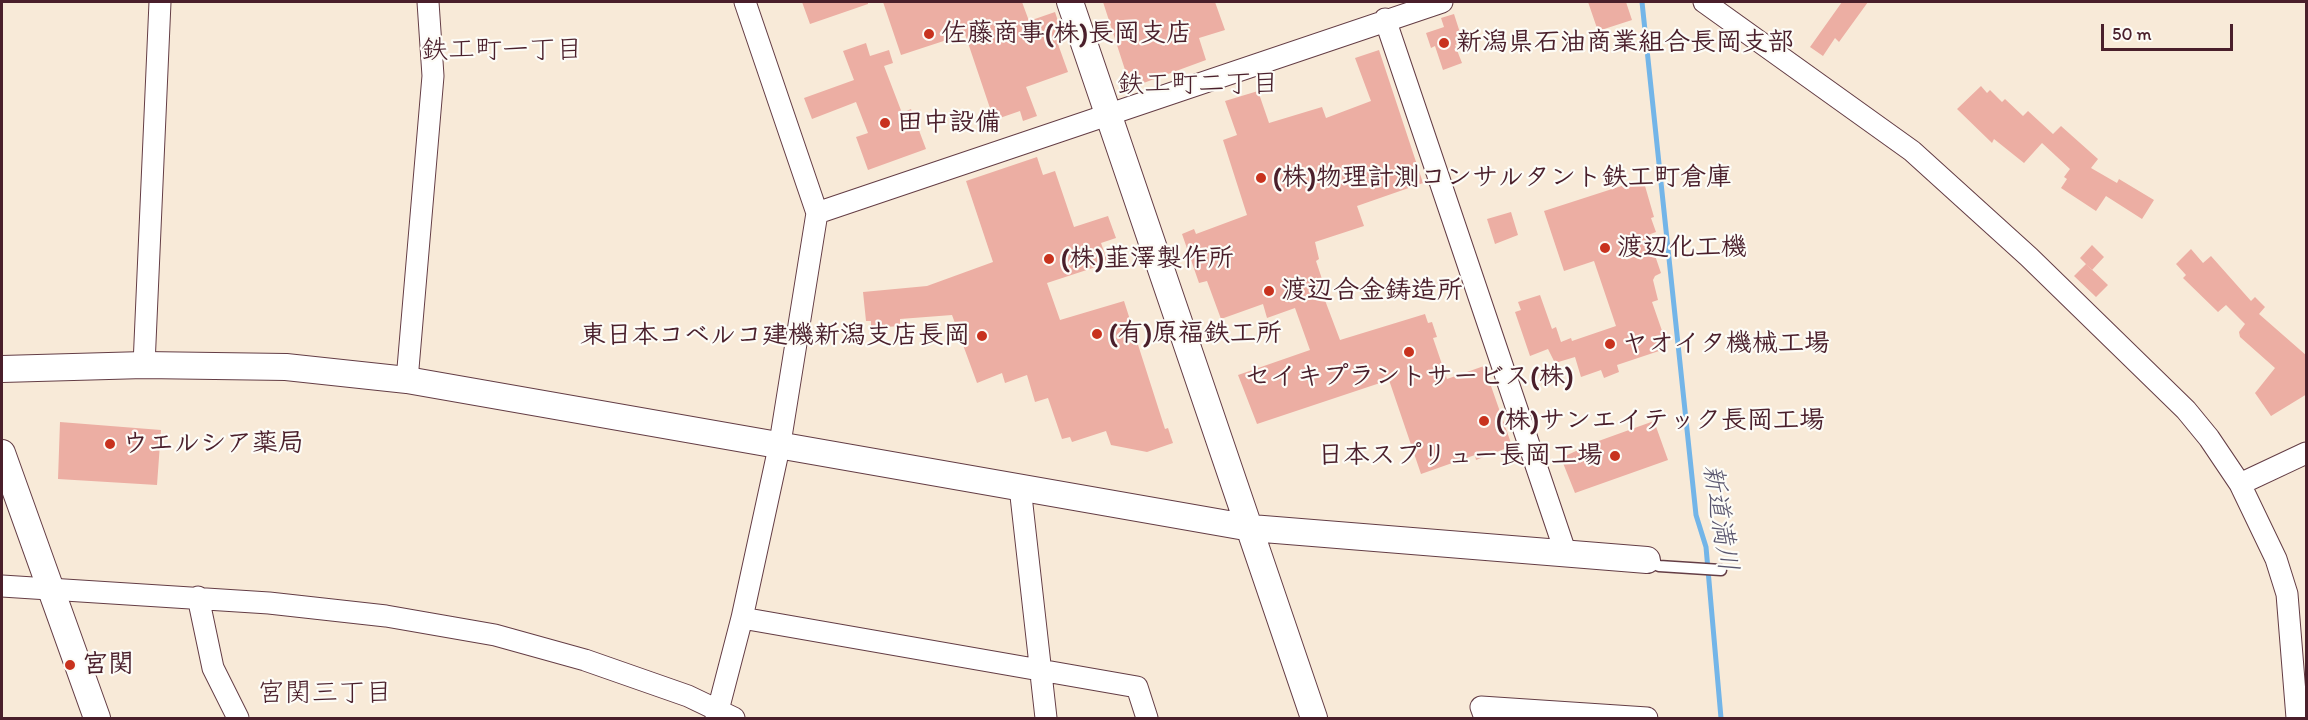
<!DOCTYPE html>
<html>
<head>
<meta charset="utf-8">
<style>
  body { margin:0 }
  #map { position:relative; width:2308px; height:720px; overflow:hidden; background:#f8ead8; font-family:Itim,sans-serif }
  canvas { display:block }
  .frame { position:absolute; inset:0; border:3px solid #4a1f2b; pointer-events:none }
  .scale { position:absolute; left:2101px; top:24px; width:132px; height:27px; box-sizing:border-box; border:3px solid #4a1f2b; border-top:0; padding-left:8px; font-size:18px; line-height:21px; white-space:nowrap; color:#4a1f2b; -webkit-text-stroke:4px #fdfcf7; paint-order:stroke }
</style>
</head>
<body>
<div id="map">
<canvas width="2308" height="720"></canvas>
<div class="frame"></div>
<div class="scale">50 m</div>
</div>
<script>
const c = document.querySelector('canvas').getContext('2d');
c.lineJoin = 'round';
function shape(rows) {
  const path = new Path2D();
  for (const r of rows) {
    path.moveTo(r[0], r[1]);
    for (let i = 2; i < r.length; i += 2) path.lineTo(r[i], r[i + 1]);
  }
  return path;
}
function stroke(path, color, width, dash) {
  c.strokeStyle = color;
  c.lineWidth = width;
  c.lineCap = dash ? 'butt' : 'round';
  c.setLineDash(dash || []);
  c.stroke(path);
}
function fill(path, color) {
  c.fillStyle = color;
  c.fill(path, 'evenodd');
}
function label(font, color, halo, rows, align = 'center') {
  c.font = font + ' Itim,"Klee One",sans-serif';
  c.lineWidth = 4.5;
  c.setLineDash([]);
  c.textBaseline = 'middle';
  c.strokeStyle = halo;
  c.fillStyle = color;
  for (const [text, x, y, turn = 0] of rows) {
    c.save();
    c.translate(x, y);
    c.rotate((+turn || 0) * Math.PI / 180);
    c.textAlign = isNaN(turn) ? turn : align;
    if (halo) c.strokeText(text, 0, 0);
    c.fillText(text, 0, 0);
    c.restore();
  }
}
const stream = shape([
  [1642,2,1696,515,1706,547,1721,718]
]);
const building = shape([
  [802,2,868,2,868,4,810,24],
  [883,2,1022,2,1029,21,1055,12,1061,30,1054,33,1068,72,1026,87,1037,116,1023,121,1020,111,994,120,965,34,901,55],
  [1103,2,1215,2,1225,30,1199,38,1206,60,1138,85,1128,79],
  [1588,2,1626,2,1632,20,1598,31],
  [1842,2,1868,2,1839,42,1835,38,1823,56,1810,47],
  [1454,14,1463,42,1455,45,1462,63,1443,70,1435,46,1431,48,1426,33,1444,27,1441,18],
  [866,43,870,56,889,50,893,63,884,66,902,113,911,109,926,149,868,170,856,137,868,133,856,102,812,119,804,98,854,80,843,51],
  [1379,50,1423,183,1357,206,1364,226,1315,242,1319,259,1316,261,1327,294,1323,295,1340,340,1425,314,1428,323,1432,322,1437,337,1433,338,1447,379,1484,366,1512,446,1476,460,1475,455,1421,474,1389,380,1257,424,1238,375,1310,350,1295,308,1267,318,1263,304,1221,319,1207,281,1199,283,1182,234,1194,229,1196,234,1247,215,1223,140,1237,135,1225,101,1258,91,1269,123,1322,107,1326,118,1371,101,1355,58],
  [1981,86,1987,93,1990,90,2002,102,2005,99,2023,116,2028,111,2053,134,2061,126,2098,159,2091,168,2117,183,2119,179,2154,200,2142,219,2106,196,2096,211,2061,188,2067,179,2064,177,2070,169,2042,143,2024,163,1994,139,1992,143,1957,109],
  [1037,157,1043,175,1055,171,1074,227,1108,216,1116,238,1101,243,1108,263,1047,283,1060,320,1124,301,1165,429,1168,428,1173,443,1147,452,1111,445,1106,431,1072,442,1070,437,1062,439,1048,398,1035,402,1027,375,1005,383,1002,373,977,383,952,315,900,319,900,326,871,328,871,321,866,321,863,292,927,286,993,262,966,181],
  [1643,179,1654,217,1651,218,1656,232,1648,235,1661,273,1655,276,1653,280,1658,300,1652,302,1668,348,1617,365,1619,372,1604,378,1601,370,1581,377,1575,357,1555,363,1548,349,1530,356,1515,312,1521,310,1518,302,1540,295,1552,329,1556,327,1561,342,1571,338,1572,341,1616,326,1594,261,1564,271,1544,211],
  [1511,212,1518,235,1495,244,1487,219],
  [2092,245,2104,257,2092,270,2080,258],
  [2191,249,2203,263,2211,256,2251,301,2255,297,2265,307,2259,314,2307,356,2307,394,2271,416,2255,393,2275,368,2240,337,2239,332,2245,324,2226,305,2218,312,2183,278,2186,275,2176,264],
  [2086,264,2108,285,2096,297,2074,276],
  [1654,421,1668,460,1575,493,1561,458,1593,443],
  [60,422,161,430,157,485,58,479]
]);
const service = shape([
  [1647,560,1659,566,1721,570]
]);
const minor = shape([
  [1704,2,1912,151,2029,257,2186,410,2209,438,2240,484,2276,559,2287,594,2297,718],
  [1385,19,1566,554],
  [817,213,1442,2],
  [144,365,160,2],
  [407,380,433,76,428,2],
  [2240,484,2306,453],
  [1020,487,1046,718],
  [2,586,269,603,386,616,495,635,585,660,688,696,734,718],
  [198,597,213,668,238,718],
  [742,618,1137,687,1147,718],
  [716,718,742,618,780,443,817,213,745,2],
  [1485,718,1481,707,1647,718]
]);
const tertiary = shape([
  [1070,2,1314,718],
  [2,369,144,365,286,367,407,380,1251,528,1647,560],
  [2,453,97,718]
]);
const markers = [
  [929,34,6,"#c8321e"],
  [1444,43,6,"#c8321e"],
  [885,123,6,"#c8321e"],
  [1261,178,6,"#c8321e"],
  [1605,248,6,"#c8321e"],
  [1049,259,6,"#c8321e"],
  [1269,291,6,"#c8321e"],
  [1097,334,6,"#c8321e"],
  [982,336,6,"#c8321e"],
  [1610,344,6,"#c8321e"],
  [1409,352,6,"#c8321e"],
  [1484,421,6,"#c8321e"],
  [110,444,6,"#c8321e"],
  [1615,456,6,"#c8321e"],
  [70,665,6,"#c8321e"]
];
const poiNames = [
  ["佐藤商事(株)長岡支店",941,34],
  ["新潟県石油商業組合長岡支部",1456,43],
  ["田中設備",897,123],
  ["(株)物理計測コンサルタント鉄工町倉庫",1273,178],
  ["渡辺化工機",1617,248],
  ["(株)韮澤製作所",1061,259],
  ["渡辺合金鋳造所",1281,291],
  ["(有)原福鉄工所",1109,334],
  ["東日本コベルコ建機新潟支店長岡",970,336,"right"],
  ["ヤオイタ機械工場",1622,344],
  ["セイキプラントサービス(株)",1409,377,"center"],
  ["(株)サンエイテック長岡工場",1496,421],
  ["ウエルシア薬局",122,444],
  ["日本スプリュー長岡工場",1603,456,"right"],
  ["宮関",82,665]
];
const neighbourhoodNames = [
  ["鉄工町一丁目",502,51],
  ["鉄工町二丁目",1198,85],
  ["宮関三丁目",325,694]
];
const waterNames = [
  ["新道満川",1719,518,81]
];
stroke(stream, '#73b5e8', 5);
fill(building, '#ecaea3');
stroke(service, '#643d45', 13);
stroke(minor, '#643d45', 23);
stroke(tertiary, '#643d45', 28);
stroke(service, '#fff', 10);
stroke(minor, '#fff', 21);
stroke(tertiary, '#fff', 26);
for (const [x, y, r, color] of markers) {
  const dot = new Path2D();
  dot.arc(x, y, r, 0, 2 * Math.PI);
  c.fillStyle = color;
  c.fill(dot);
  stroke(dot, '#fdfcf7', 2);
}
label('bold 26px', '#4a1f2b', '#fdfcf7', poiNames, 'left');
label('27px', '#4a1f2b', '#fdfcf7', neighbourhoodNames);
label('italic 27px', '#58546d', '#fdfcf7', waterNames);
</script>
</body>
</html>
